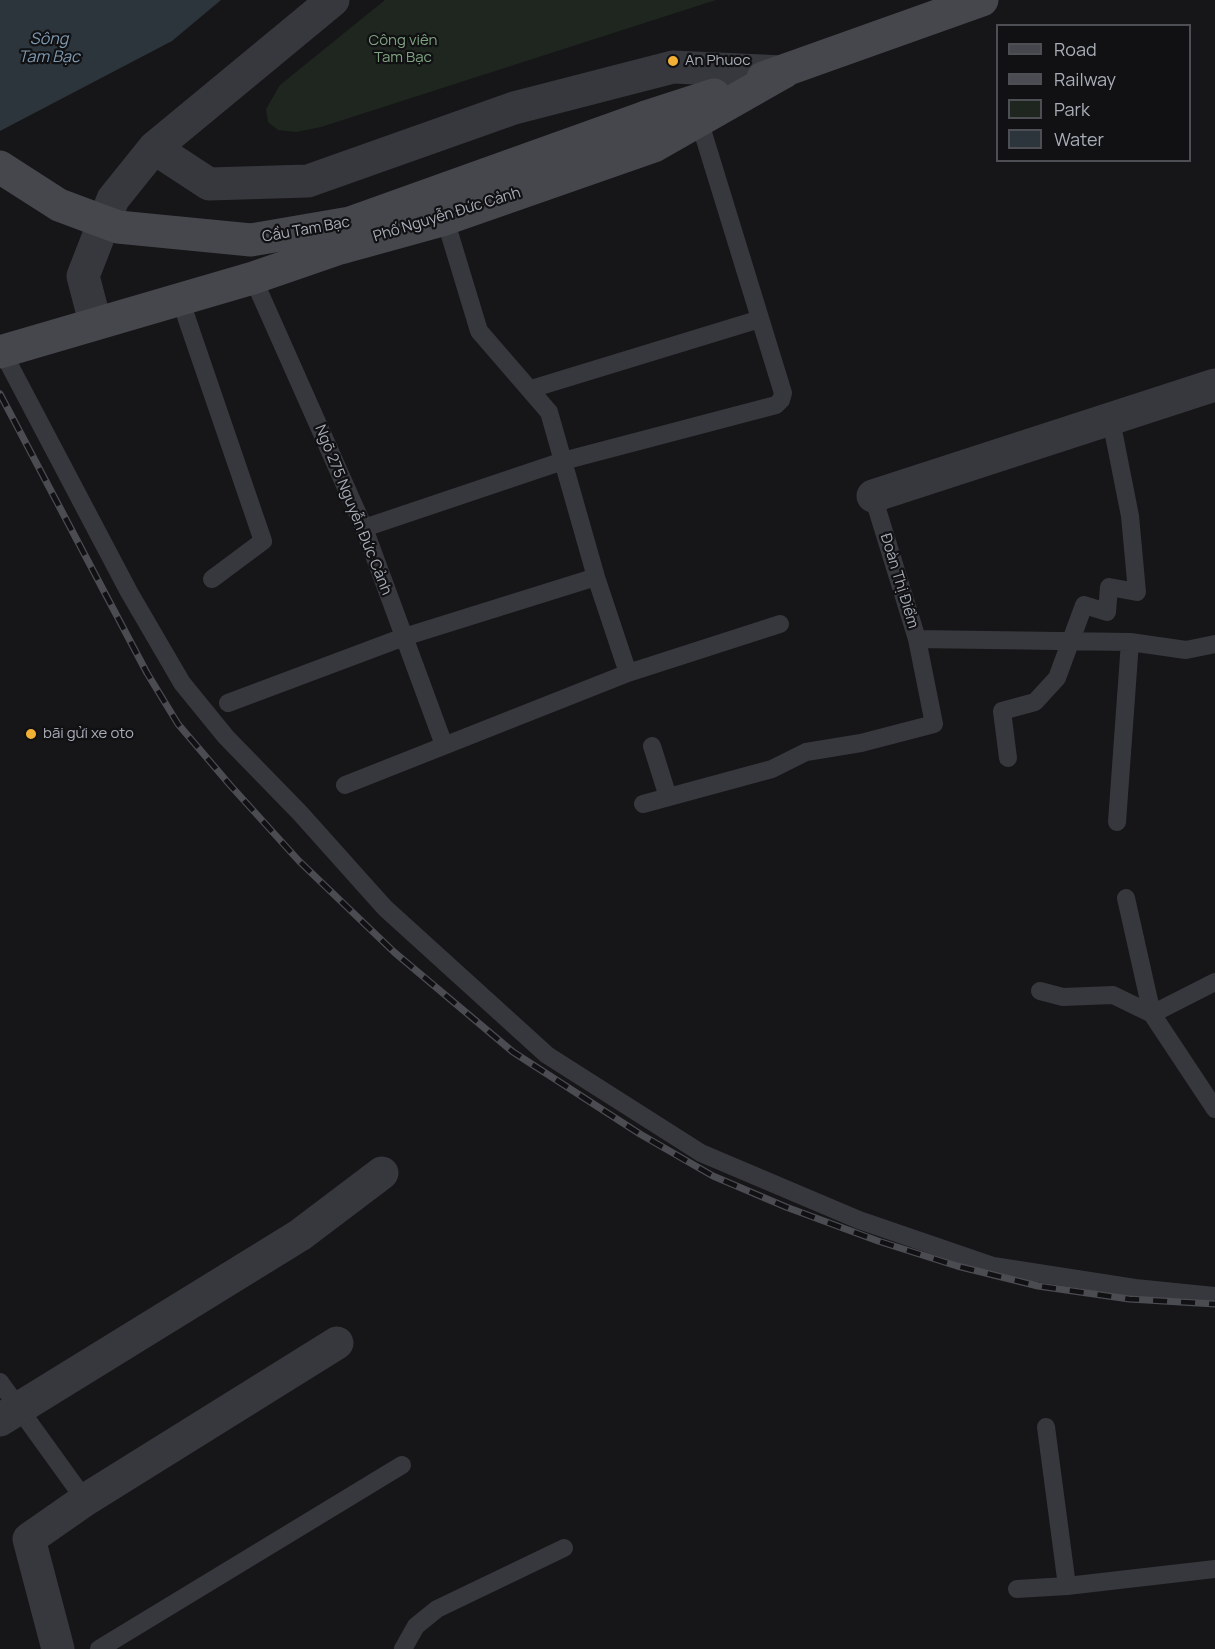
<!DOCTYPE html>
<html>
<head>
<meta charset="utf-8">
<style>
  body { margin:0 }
  #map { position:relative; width:1215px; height:1649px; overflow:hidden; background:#161618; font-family:Manrope,sans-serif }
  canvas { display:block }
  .legend { position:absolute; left:996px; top:24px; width:195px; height:138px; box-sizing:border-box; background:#111113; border:2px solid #4d4f55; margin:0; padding:8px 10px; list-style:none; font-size:18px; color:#a8adb8 }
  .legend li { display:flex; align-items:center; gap:12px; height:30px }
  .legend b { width:30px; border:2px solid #4d4f55 }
</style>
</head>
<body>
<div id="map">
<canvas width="1215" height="1649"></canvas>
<ul class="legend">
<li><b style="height:8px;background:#45474d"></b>Road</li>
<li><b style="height:8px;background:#4a4c52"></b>Railway</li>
<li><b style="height:16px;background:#1e261f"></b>Park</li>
<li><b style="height:16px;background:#2c353c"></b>Water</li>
</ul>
</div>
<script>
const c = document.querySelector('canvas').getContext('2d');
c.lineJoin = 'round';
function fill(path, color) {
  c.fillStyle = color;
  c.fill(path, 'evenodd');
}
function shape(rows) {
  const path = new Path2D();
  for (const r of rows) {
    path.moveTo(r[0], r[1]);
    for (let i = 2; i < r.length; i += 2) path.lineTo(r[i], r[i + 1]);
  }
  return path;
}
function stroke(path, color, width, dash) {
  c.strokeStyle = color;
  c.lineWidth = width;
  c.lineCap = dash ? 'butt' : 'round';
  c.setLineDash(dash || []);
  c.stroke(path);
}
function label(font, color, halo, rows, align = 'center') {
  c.font = font + ' Manrope,sans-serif';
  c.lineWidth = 4.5;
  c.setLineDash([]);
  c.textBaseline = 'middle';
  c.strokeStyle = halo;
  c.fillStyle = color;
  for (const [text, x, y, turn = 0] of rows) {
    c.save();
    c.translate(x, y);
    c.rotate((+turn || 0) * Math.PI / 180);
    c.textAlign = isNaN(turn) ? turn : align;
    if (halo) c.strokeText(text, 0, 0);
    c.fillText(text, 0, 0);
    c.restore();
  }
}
const green = shape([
  [385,0,716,0,321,127,296,132,278,130,268,122,266,109,280,85]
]);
const water = shape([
  [0,0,221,0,172,41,0,131]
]);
const lane = shape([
  [253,278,364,528,444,745],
  [180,299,263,541,212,579],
  [2,351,129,592,182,683,226,737,300,813,385,908,547,1055,701,1153,859,1220,993,1266,1135,1288,1215,1296],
  [531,389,760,319],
  [364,528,563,461,776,405,781,400,783,393,699,120],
  [917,639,1130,642,1186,650,1215,644],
  [628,673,780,624],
  [228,703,404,637,596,577],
  [652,746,668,797],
  [1008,758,1002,711,1035,702,1057,678,1084,605,1107,612,1109,587,1137,592,1130,516,1111,420],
  [345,785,628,673,596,577,549,412,479,331,445,219],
  [643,804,772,769,806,752,861,743,934,724,917,639,873,496],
  [1117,822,1130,642],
  [1126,898,1152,1014,1215,1109],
  [1040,991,1063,997,1113,995,1152,1014,1215,982],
  [0,1382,85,1500],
  [1046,1427,1067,1586],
  [1017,1589,1067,1586,1215,1569],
  [99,1649,402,1465],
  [403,1649,416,1626,437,1609,564,1548]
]);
const street = shape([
  [154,148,209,184,308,181,514,108,673,67,784,72],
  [95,322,83,276,113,199,154,148,333,0],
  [873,496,1215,385],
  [0,1420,300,1235,382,1173],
  [58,1649,29,1539,85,1500,337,1343]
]);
const secondary = shape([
  [763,78,982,0],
  [646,117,714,95],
  [0,352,253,278,340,248,445,219,654,146,784,72]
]);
const rail = shape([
  [0,394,147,673,178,724,230,785,299,861,394,952,513,1052,640,1134,713,1176,786,1207,878,1241,957,1266,1038,1286,1129,1299,1215,1304]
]);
const secondaryBridge = shape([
  [0,167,59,205,118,227,251,240,350,223,646,117]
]);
const markers = [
  [673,61,6,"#f2b134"],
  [31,734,6,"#f2b134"]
];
const parkNames = [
  ["Công viên",403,41],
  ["Tam Bạc",403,58]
];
const poiNames = [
  ["An Phuoc",685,61],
  ["bãi gửi xe oto",43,734]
];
const streetNames = [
  ["Phố Nguyễn Đức Cảnh",447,215,-17],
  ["Cầu Tam Bạc",306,230,-10],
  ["Ngõ 275 Nguyễn Đức Cảnh",353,510,68],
  ["Đoàn Thị Điểm",899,581,73]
];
const waterNames = [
  ["Sông",49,40],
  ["Tam Bạc",49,58]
];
fill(green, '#1e261f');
fill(water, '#2c353c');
stroke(lane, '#37383d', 18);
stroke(street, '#37383d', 33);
stroke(secondary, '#45474d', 33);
stroke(rail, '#4a4c52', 7);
stroke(rail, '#111113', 4.5, [14]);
stroke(secondaryBridge, '#45474d', 33);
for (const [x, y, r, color] of markers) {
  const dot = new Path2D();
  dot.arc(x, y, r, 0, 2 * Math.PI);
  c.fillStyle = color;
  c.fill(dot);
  stroke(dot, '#111113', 2);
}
label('15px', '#7fa381', '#111113', parkNames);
label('15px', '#a8adb8', '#111113', poiNames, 'left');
label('15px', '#a8adb8', '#111113', streetNames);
label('italic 16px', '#7f9bb3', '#111113', waterNames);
</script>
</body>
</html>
